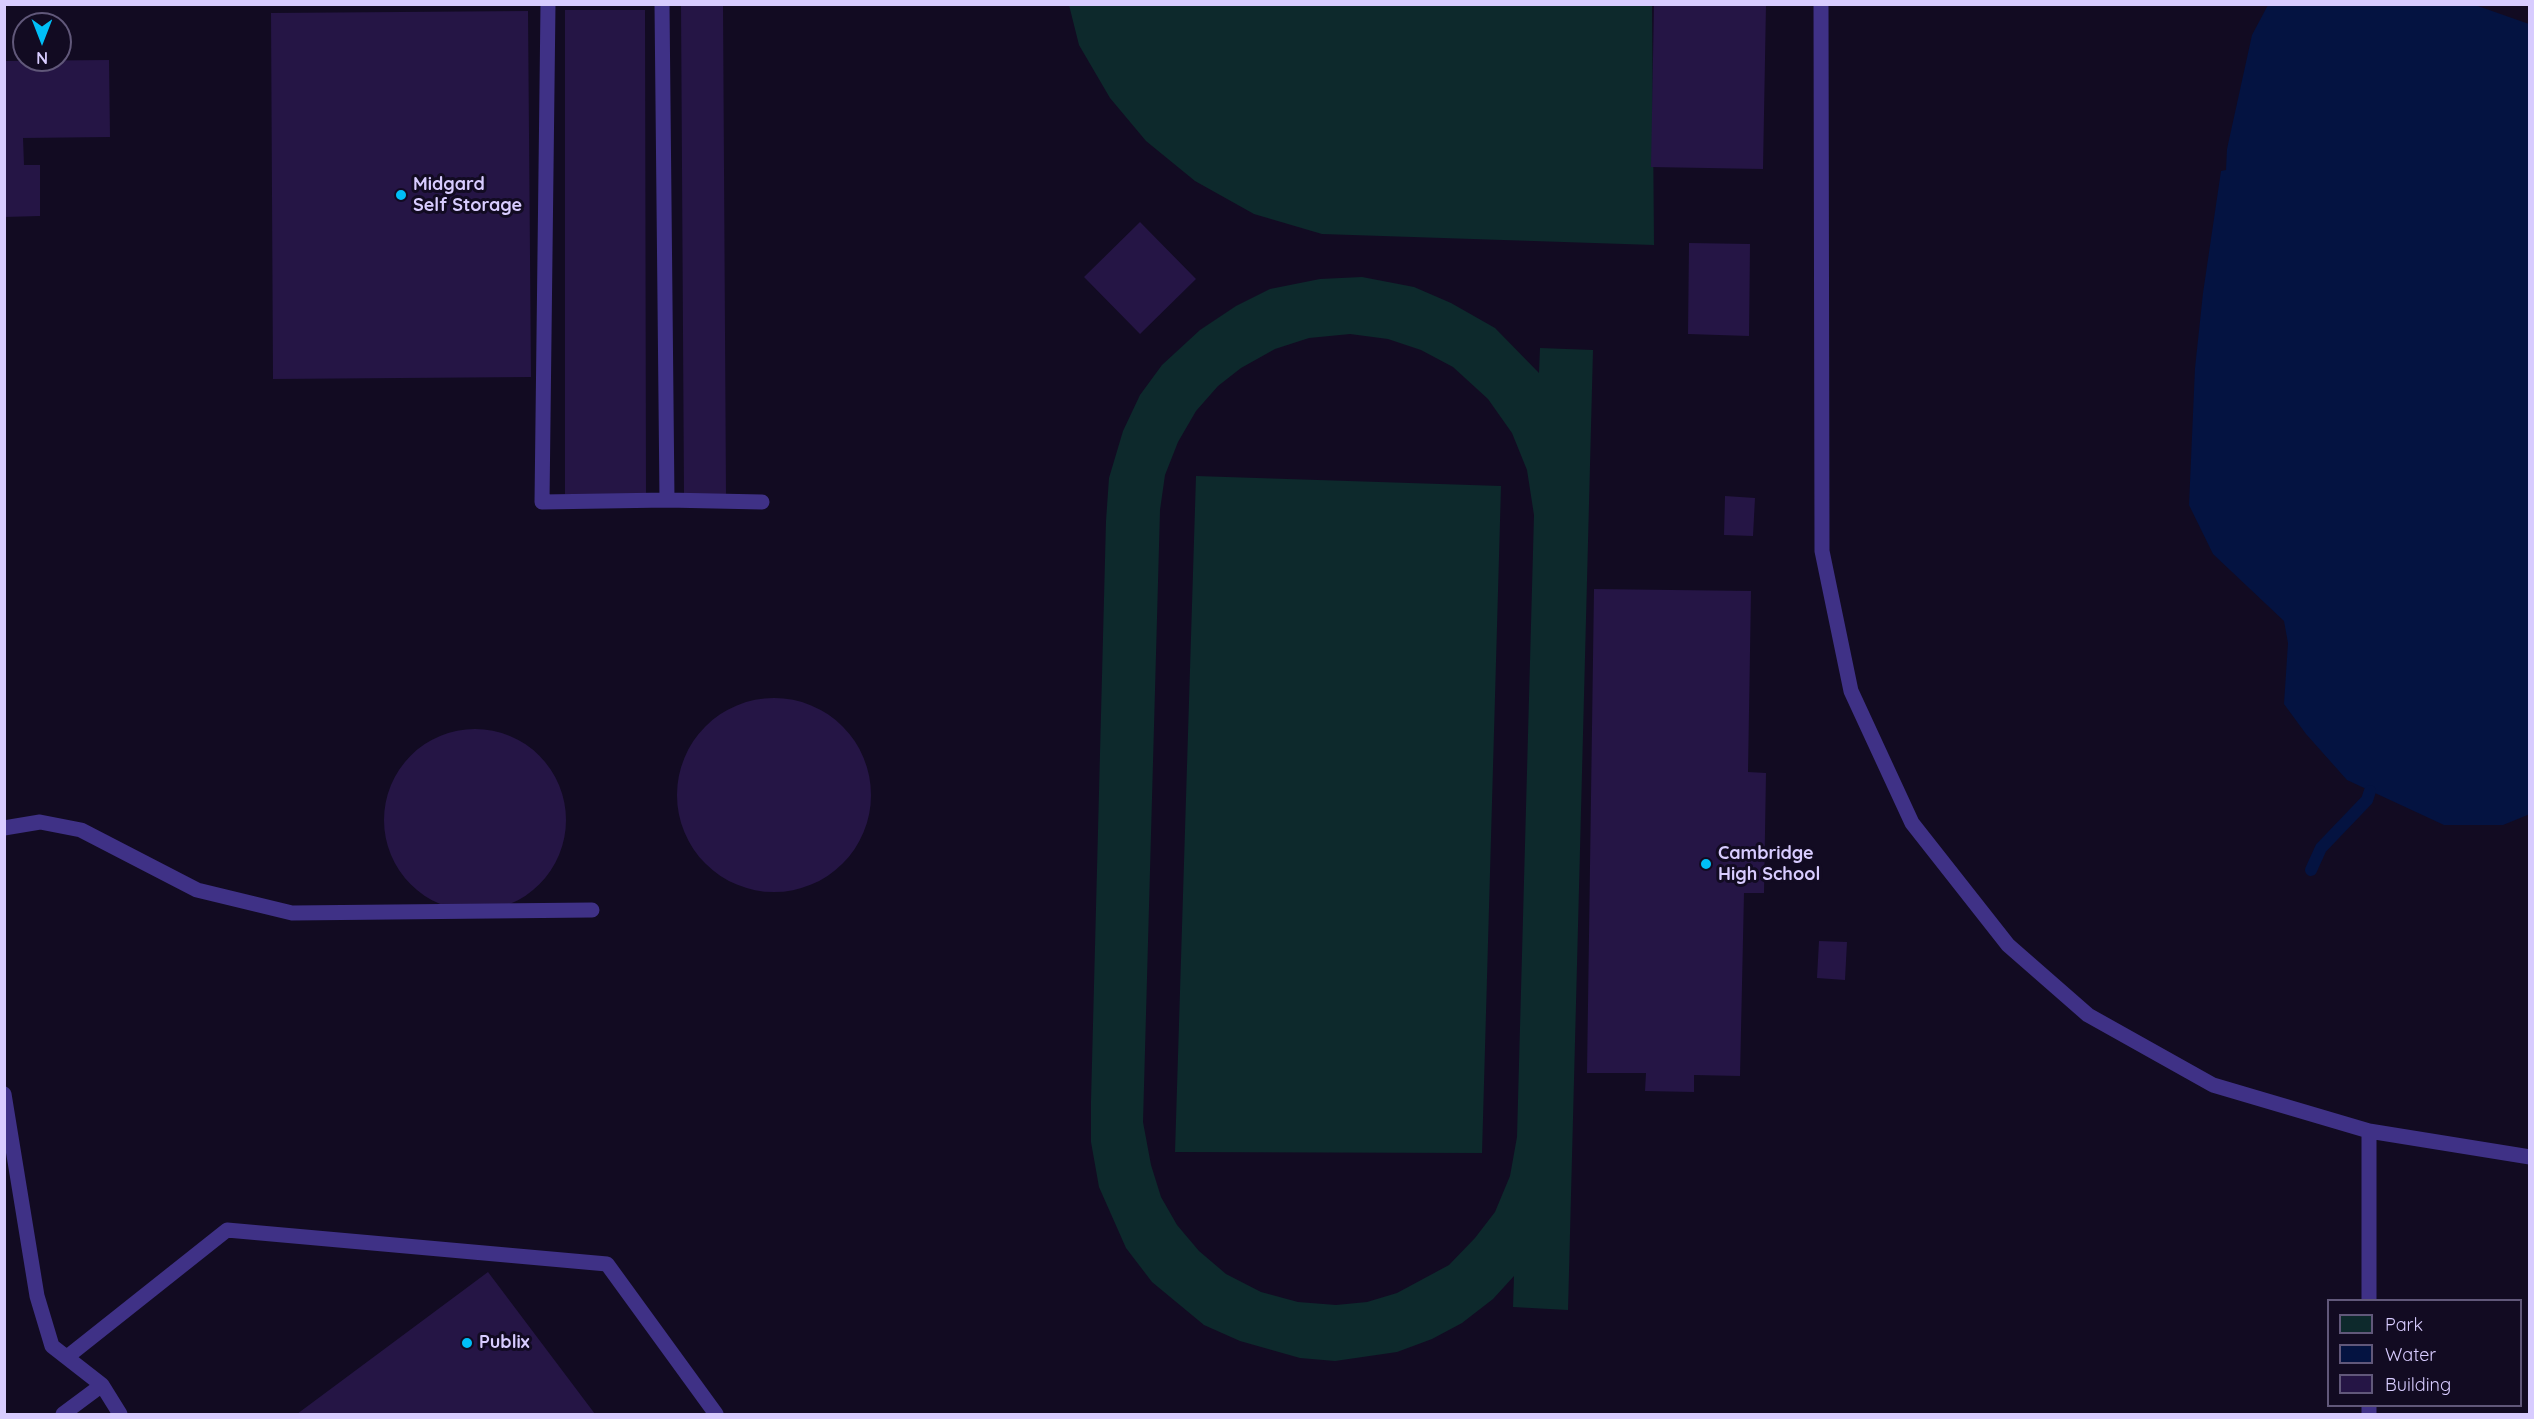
<!DOCTYPE html>
<html>
<head>
<meta charset="utf-8">
<style>
  body { margin:0 }
  #map { position:relative; width:2534px; height:1419px; overflow:hidden; background:#120b22; font-family:Quicksand,sans-serif }
  canvas { display:block }
  .frame { position:absolute; inset:0; border:6px solid #d8ccff; pointer-events:none }
  .legend { position:absolute; left:2327px; top:1299px; width:195px; height:108px; box-sizing:border-box; background:#120b22; border:2px solid #61587a; margin:0; padding:8px 10px; list-style:none; font-size:18px; color:#d8ccff }
  .legend li { display:flex; align-items:center; gap:12px; height:30px }
  .legend b { width:30px; border:2px solid #61587a }
  .north { position:absolute; left:12px; top:12px; width:60px; height:60px; box-sizing:border-box; background:#120b22; border:2px solid #61587a; border-radius:50%; rotate:180deg; font-size:16px; font-weight:700; line-height:24px; text-align:center; color:#d8ccff }
  .north::after { content:''; display:block; margin:auto; width:21px; height:27px; background:#00bff7; clip-path:polygon(50% 0,100% 100%,50% 72%,0 100%) }
</style>
</head>
<body>
<div id="map">
<canvas width="2534" height="1419"></canvas>
<div class="frame"></div>
<ul class="legend">
<li><b style="height:16px;background:#0d292c"></b>Park</li>
<li><b style="height:16px;background:#041341"></b>Water</li>
<li><b style="height:16px;background:#251545"></b>Building</li>
</ul>
<div class="north">N</div>
</div>
<script>
const c = document.querySelector('canvas').getContext('2d');
c.lineJoin = 'round';
function fill(path, color) {
  c.fillStyle = color;
  c.fill(path, 'evenodd');
}
function shape(rows) {
  const path = new Path2D();
  for (const r of rows) {
    if (r.length === 3) {
      path.moveTo(r[0] + r[2], r[1]);
      path.arc(r[0], r[1], r[2], 0, 2 * Math.PI);
      continue;
    }
    path.moveTo(r[0], r[1]);
    for (let i = 2; i < r.length; i += 2) path.lineTo(r[i], r[i + 1]);
  }
  return path;
}
function stroke(path, color, width, dash) {
  c.strokeStyle = color;
  c.lineWidth = width;
  c.lineCap = dash ? 'butt' : 'round';
  c.setLineDash(dash || []);
  c.stroke(path);
}
function label(font, color, halo, rows, align = 'center') {
  c.font = font + ' Quicksand,sans-serif';
  c.lineWidth = 6;
  c.setLineDash([]);
  c.textBaseline = 'middle';
  c.strokeStyle = halo;
  c.fillStyle = color;
  for (const [text, x, y, turn = 0] of rows) {
    c.save();
    c.translate(x, y);
    c.rotate((+turn || 0) * Math.PI / 180);
    c.textAlign = isNaN(turn) ? turn : align;
    if (halo) c.strokeText(text, 0, 0);
    c.fillText(text, 0, 0);
    c.restore();
  }
}
const green = shape([
  [1069,5,1652,5,1654,245,1322,234,1254,214,1195,181,1146,141,1110,98,1079,45],
  [1362,277,1414,287,1451,303,1495,328,1539,373,1540,348,1593,350,1568,1310,1513,1307,1514,1276,1493,1299,1462,1323,1432,1339,1397,1352,1335,1361,1300,1358,1240,1341,1204,1325,1152,1282,1126,1248,1099,1187,1091,1142,1091,1101,1106,521,1109,478,1123,431,1140,395,1162,365,1200,330,1236,306,1270,289,1320,279],
  [1350,334,1388,339,1421,350,1453,367,1488,399,1512,433,1527,470,1534,515,1517,1137,1510,1176,1495,1212,1475,1238,1449,1265,1397,1293,1367,1302,1336,1305,1298,1302,1261,1292,1226,1274,1199,1251,1177,1225,1161,1197,1151,1165,1143,1122,1160,510,1165,475,1178,442,1196,411,1218,386,1241,368,1275,349,1309,338],
  [1196,476,1501,486,1482,1153,1175,1152]
]);
const water = shape([
  [2268,5,2475,5,2529,24,2530,814,2503,825,2444,825,2347,780,2306,734,2284,704,2288,643,2284,621,2213,554,2189,505,2195,368,2203,293,2221,171,2226,170,2227,149,2252,35]
]);
const stream = shape([
  [2311,870,2321,848,2367,800,2370,791]
]);
const building = shape([
  [681,4,723,4,726,496,684,497],
  [1654,4,1766,4,1763,169,1651,167],
  [565,10,645,10,646,494,565,494],
  [528,11,531,377,273,379,271,13],
  [109,60,110,137,23,138,24,165,40,165,40,216,4,217,4,61],
  [1140,222,1196,279,1140,334,1084,277],
  [1689,243,1750,244,1749,336,1688,334],
  [1725,496,1755,498,1753,536,1724,535],
  [1594,589,1751,591,1748,772,1766,773,1764,893,1744,893,1740,1076,1694,1075,1694,1092,1645,1091,1646,1073,1587,1073],
  [774,795,97],
  [475,820,91],
  [1819,941,1847,942,1845,980,1817,978],
  [488,1272,595,1414,297,1414]
]);
const lane = shape([
  [548,4,542,502,667,500],
  [662,4,667,500,762,502],
  [1821,4,1822,551,1851,691,1912,823,2008,945,2088,1015,2213,1085,2369,1131],
  [4,828,40,822,81,830,197,890,292,913,592,910],
  [4,1094,37,1296,52,1346,102,1385],
  [2369,1300,2369,1131,2530,1157],
  [67,1357,227,1230,607,1264,716,1414],
  [2369,1406,2369,1414],
  [63,1414,102,1385,120,1414]
]);
const markers = [
  [401,195,6,"#00bff7"],
  [1706,864,6,"#00bff7"],
  [467,1343,6,"#00bff7"]
];
const poiNames = [
  ["Midgard",413,185],
  ["Self Storage",413,206],
  ["Cambridge",1718,854],
  ["High School",1718,875],
  ["Publix",479,1343]
];
fill(green, '#0d292c');
fill(water, '#041341');
stroke(stream, '#041341', 12);
fill(building, '#251545');
stroke(lane, '#3f3186', 15);
for (const [x, y, r, color] of markers) {
  const dot = new Path2D();
  dot.arc(x, y, r, 0, 2 * Math.PI);
  c.fillStyle = color;
  c.fill(dot);
  stroke(dot, '#120b22', 2);
}
label('bold 18px', '#d8ccff', '#120b22', poiNames, 'left');
</script>
</body>
</html>
